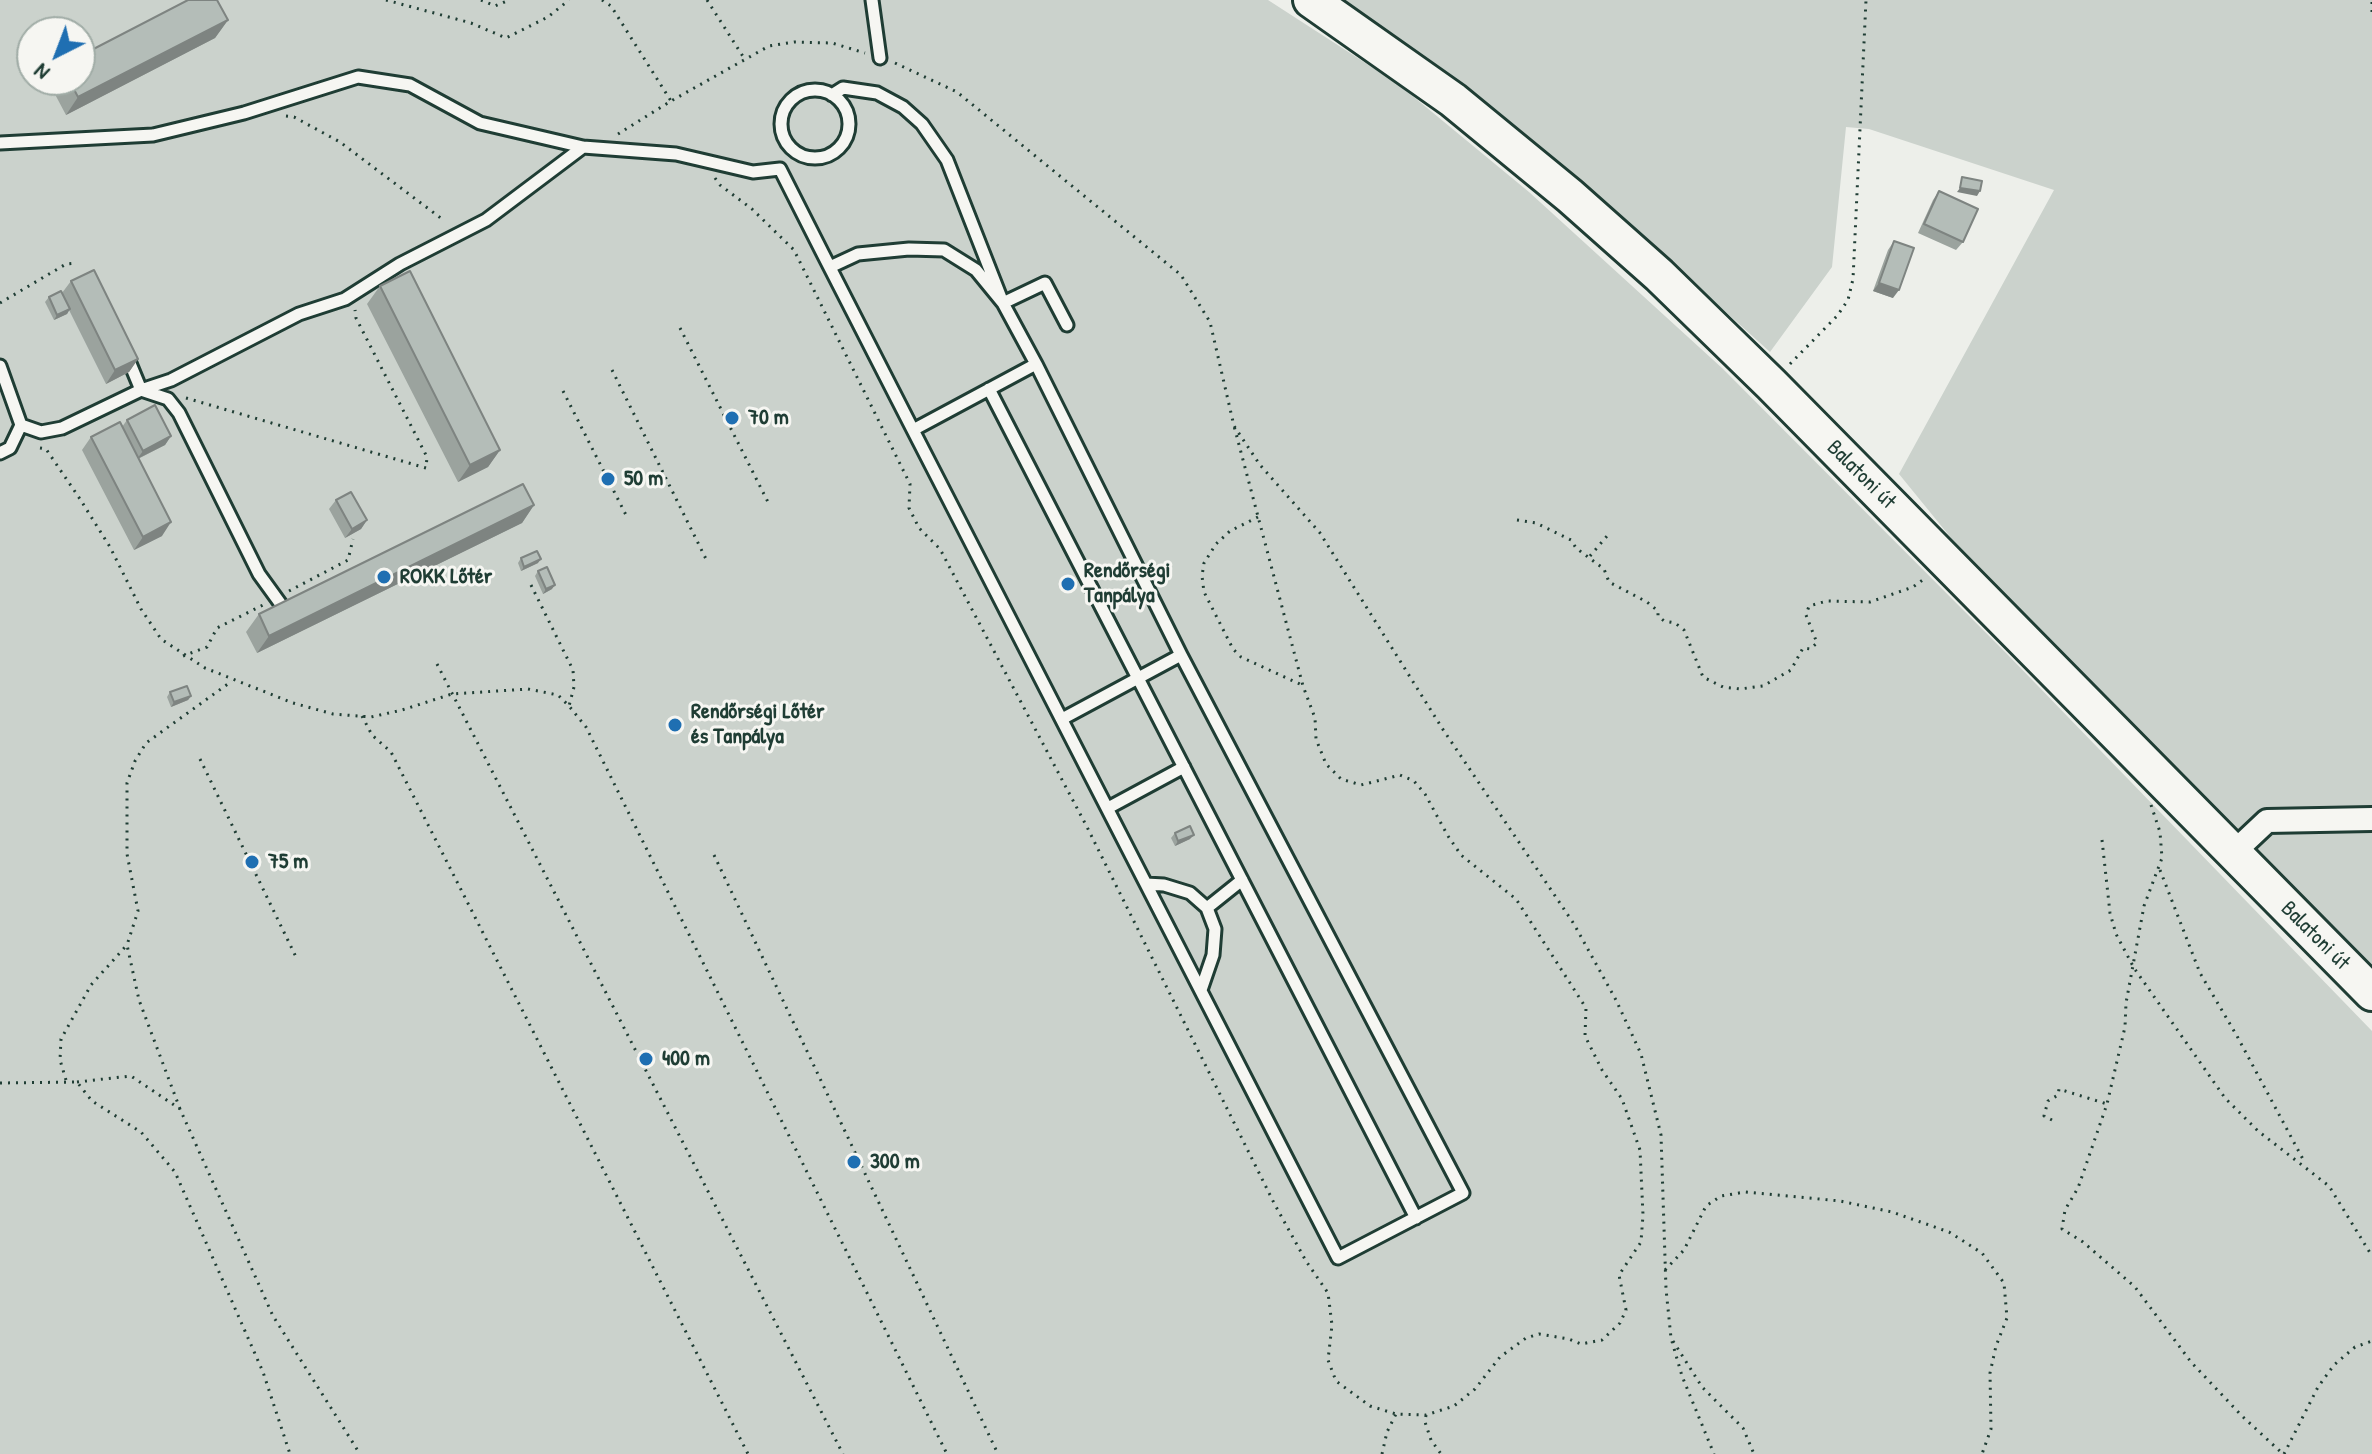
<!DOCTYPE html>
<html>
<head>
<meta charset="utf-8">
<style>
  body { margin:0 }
  #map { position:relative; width:2372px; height:1454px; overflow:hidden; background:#edefea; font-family:"Patrick Hand",sans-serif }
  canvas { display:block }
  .north { position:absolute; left:16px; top:16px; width:80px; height:80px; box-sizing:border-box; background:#f6f6f2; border:2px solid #a0aca6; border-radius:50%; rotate:222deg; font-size:22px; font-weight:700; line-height:32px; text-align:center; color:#1f3d34 }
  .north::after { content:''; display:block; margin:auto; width:28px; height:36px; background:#1f6fb2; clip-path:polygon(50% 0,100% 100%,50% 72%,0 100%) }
</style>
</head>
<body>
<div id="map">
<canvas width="2372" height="1454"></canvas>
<div class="north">N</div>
</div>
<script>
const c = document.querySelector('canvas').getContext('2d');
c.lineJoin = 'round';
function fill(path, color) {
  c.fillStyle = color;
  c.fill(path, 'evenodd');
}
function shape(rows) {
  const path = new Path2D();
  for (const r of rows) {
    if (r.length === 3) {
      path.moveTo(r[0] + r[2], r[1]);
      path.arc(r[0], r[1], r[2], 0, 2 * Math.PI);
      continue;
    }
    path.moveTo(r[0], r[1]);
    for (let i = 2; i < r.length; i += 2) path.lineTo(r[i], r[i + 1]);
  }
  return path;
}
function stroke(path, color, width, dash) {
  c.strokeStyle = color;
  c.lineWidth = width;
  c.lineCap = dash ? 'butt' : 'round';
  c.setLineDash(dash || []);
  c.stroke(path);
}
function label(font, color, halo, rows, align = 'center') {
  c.font = font + ' "Patrick Hand",sans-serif';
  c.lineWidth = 6;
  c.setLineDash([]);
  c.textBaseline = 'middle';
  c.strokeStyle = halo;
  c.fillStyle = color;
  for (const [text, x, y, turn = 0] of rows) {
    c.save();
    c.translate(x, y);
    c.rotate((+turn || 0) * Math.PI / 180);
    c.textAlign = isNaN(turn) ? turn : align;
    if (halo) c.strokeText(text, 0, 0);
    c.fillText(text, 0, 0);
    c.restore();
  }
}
const green = shape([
  [0,0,1268,0,1398,84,1529,192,1722,368,2008,655,2372,1031,2372,1454,0,1454],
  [32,32,80,32,80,80,32,80],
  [1344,0,2372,0,2372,972,2231,831,1956,544,1899,474,2054,190,1869,129,1846,127,1832,267,1770,352,1569,170,1429,61]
]);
const path = shape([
  [386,0,471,23,506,38,548,17,569,0],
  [481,0,495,6,509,0],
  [602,0,611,6,671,101],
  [707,0,744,58],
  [2372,2,2372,13],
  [895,63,957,92,1181,275,1210,322,1234,426,1260,465,1320,533,1442,728,1574,924,1616,1000,1641,1054,1661,1135,1666,1289,1671,1338,1682,1376,1714,1454],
  [286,116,294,117,340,142,442,219],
  [618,134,671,101,769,46,794,42,832,43,865,53],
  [715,178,720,185,752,209,794,250,910,484,909,508,919,528,940,549,1087,827,1274,1203,1306,1261,1328,1293,1332,1325,1328,1360,1336,1381,1370,1406,1396,1414,1426,1415,1454,1406,1475,1389,1500,1357,1526,1338,1539,1334,1569,1339,1581,1344,1602,1340,1620,1323,1626,1310,1619,1275,1641,1242,1643,1215,1640,1150,1622,1099,1602,1070,1585,1036,1586,1008,1516,899,1461,855,1448,836,1425,794,1414,781,1400,775,1361,785,1341,779,1326,764,1316,739,1315,718,1303,686,1234,426],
  [0,303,66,264,77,263],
  [680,328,770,506],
  [1790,364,1837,316,1848,300,1853,279,1866,0],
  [612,370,707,561],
  [563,391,627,517],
  [186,398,426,468,427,457,356,318,355,310],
  [40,448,46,449,80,499,110,547,141,609,161,639,205,668,293,703,333,714,371,717,402,710,452,694,528,689,558,695,569,706,586,727,947,1454],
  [1258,517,1230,531,1216,544,1204,563,1202,576,1204,592,1233,649,1241,657,1302,685],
  [1517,520,1536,523,1571,540,1576,548,1604,569,1609,582,1647,602,1658,611,1658,616,1664,621,1675,623,1684,630,1703,677,1723,687,1740,689,1763,686,1791,670,1803,648,1810,649,1817,643,1806,615,1809,606,1827,601,1870,602,1913,587,1924,579],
  [1590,556,1607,536],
  [531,585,573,670,574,687,569,706],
  [289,591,348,560,353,539],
  [183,656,207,647,217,628,265,604],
  [437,664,843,1454],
  [362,716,372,735,391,752,748,1454],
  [200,759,296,957],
  [2151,805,2160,832,2162,858,2144,906,2126,1003,2125,1027,2107,1104,2078,1188,2065,1210,2062,1229,2083,1242,2135,1287,2191,1362,2242,1416,2283,1454],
  [2102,840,2110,913,2116,934,2134,968,2225,1098,2258,1131,2329,1186,2372,1256],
  [714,855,998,1454],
  [2160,870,2200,973,2237,1036,2305,1163],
  [66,1080,60,1060,61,1039,91,985,126,946],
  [77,1082,131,1076,180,1109,273,1316,360,1454],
  [0,1083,77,1082,92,1101,141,1132,175,1172,263,1372,290,1454],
  [180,1109,139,1000,127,945,138,911,127,854,127,783,135,761,146,743,232,681],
  [2052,1120,2044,1116,2048,1101,2058,1095,2059,1089,2107,1104],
  [1665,1270,1684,1250,1706,1206,1721,1196,1745,1192,1840,1201,1892,1212,1949,1232,1982,1253,2004,1283,2007,1318,1996,1346,1990,1373,1991,1429,1982,1454],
  [1673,1341,1702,1387,1743,1428,1754,1454],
  [1426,1415,1425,1422,1431,1440,1441,1454],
  [1382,1454,1387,1432,1396,1414],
  [2284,1454,2318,1387,2334,1365,2355,1347,2372,1341]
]);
const lane = shape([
  [872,0,880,58],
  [815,124,34],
  [832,95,843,88,877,93,903,107,922,124,947,160,1003,303,1045,283,1067,325],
  [0,143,153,135,244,113,358,77,410,85,480,123,583,147,676,154,753,172,780,169,822,252,913,430,1338,1258,1463,1193,1181,655,1036,364,1003,303,976,270,944,250,909,249,858,254,830,267],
  [127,356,141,390,168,399,179,413,259,574,285,610],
  [0,366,21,425,10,448,0,453],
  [989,389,1416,1218],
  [21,425,41,432,62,428,141,390,171,380,299,314,345,299,400,264,486,220,583,147],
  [913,430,1036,364],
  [1062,719,1181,655],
  [1108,808,1184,767],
  [1146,884,1164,885,1190,893,1207,908,1215,929,1213,955,1201,990],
  [1207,908,1242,880]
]);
const street = shape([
  [2233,853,2267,821,2372,819]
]);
const primary = shape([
  [1311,0,1453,100,1570,196,1659,275,1771,384,2372,993]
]);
const wall = shape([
  [228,20,215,38,66,115,49,83,51,80,80,80],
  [1939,191,1963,242,1956,250,1918,233,1933,200],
  [1894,241,1893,298,1873,291,1888,250],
  [71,281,138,359,129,372,106,384,69,310,67,314,54,320,45,302,49,297,62,293],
  [380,286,500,450,488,467,458,482,367,304],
  [127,420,171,436,165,445,138,459,162,536,134,550,82,450,91,437,122,427],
  [336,500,367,520,361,529,345,538,329,509],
  [534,505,522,523,257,653,246,632,259,614],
  [521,558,538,563,521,571,518,563],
  [538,571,552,589,543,594,535,576],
  [170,692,191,696,188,700,171,707,167,697],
  [1175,833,1190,839,1175,846,1171,838]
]);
const shadedWall = shape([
  [228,20,215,38,66,115,78,97],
  [1960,188,1980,191,1977,196,1957,192],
  [1879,283,1899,290,1893,298,1873,291],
  [70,309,67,314,54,320,57,315],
  [138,359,129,372,106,384,115,370],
  [171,436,165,445,137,459,143,451],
  [500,450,488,467,458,482,470,465],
  [534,505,522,523,257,653,269,636],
  [367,520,361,529,345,538,352,529],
  [171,522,162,536,134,550,143,537],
  [541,559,538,563,521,571,524,567],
  [555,585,552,589,543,594,546,589],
  [191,696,188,700,171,707,174,702],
  [1194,835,1190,839,1175,846,1178,841]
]);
const building = shape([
  [188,0,217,0,228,20,78,97,69,80,80,80,80,56,188,0],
  [1962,177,1982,181,1980,191,1960,188,1962,177],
  [1939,191,1978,209,1963,242,1924,224,1939,191],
  [1894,241,1914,248,1899,290,1879,283,1894,241],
  [94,270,138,359,115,370,71,281,94,270],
  [410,271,500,450,470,465,380,286,410,271],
  [61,291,70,309,57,315,49,297,61,291],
  [155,405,171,436,143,451,127,420,155,405],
  [120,422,171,522,143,537,91,437,120,422],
  [523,484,534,505,269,636,259,614,523,484],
  [351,492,367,520,352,529,336,500,351,492],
  [537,551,541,559,524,567,521,558,537,551],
  [547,567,555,585,546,589,538,571,547,567],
  [187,686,191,696,174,702,170,692,187,686],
  [1190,826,1194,835,1178,841,1175,833,1190,826]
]);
const markers = [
  [732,418,8,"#1f6fb2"],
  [608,479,8,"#1f6fb2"],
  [384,577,8,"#1f6fb2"],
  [1068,584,8,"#1f6fb2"],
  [675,725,8,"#1f6fb2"],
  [252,862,8,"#1f6fb2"],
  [646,1059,8,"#1f6fb2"],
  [854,1162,8,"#1f6fb2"]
];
const poiNames = [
  ["70 m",748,418],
  ["50 m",624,479],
  ["Rendőrségi",1084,571],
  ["Tanpálya",1084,596],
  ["ROKK Lőtér",400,577],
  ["Rendőrségi Lőtér",691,712],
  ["és Tanpálya",691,737],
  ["75 m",268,862],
  ["400 m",662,1059],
  ["300 m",870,1162]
];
const streetNames = [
  ["Balatoni út",1861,475,45],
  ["Balatoni út",2315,936,45]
];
fill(green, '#cbd2cc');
stroke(lane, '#1f3d34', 17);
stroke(street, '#1f3d34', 28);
stroke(primary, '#1f3d34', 40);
stroke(path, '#1f3d34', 3, [2, 6]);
stroke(lane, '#f6f6f2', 11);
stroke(street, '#f6f6f2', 22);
stroke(primary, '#f6f6f2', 34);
fill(wall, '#9ba39e');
fill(shadedWall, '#7e8481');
fill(building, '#b4bdb8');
stroke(building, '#7e8481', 2);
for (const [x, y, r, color] of markers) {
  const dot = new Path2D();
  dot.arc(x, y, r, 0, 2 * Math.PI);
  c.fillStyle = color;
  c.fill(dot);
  stroke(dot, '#f6f6f2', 3);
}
label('bold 22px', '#1f3d34', '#f6f6f2', poiNames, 'left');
label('22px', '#1f3d34', '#f6f6f2', streetNames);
</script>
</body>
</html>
